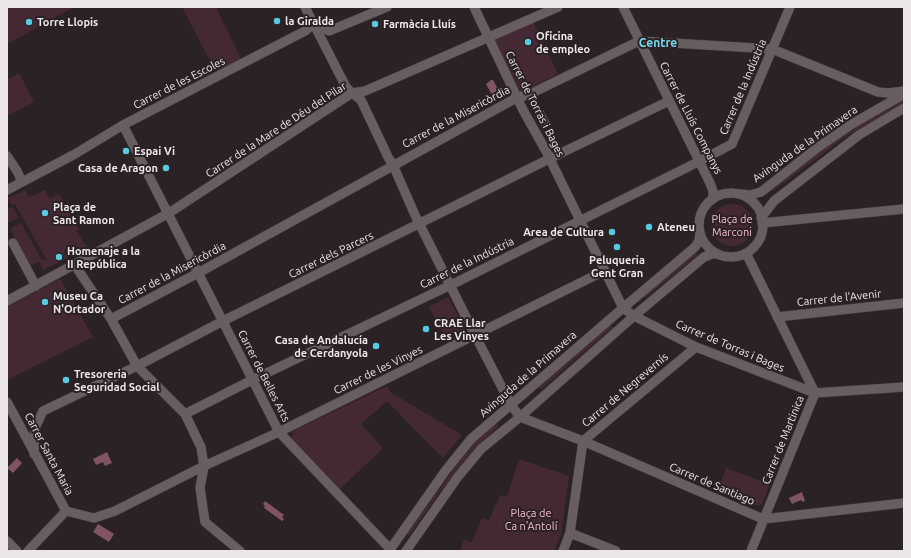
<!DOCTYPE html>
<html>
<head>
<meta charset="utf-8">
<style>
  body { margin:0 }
  #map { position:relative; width:911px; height:558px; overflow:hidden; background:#2b2225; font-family:Ubuntu,sans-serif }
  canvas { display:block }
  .frame { position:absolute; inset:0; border:8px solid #ece6e8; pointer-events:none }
</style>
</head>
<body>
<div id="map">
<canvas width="911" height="558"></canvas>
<div class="frame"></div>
</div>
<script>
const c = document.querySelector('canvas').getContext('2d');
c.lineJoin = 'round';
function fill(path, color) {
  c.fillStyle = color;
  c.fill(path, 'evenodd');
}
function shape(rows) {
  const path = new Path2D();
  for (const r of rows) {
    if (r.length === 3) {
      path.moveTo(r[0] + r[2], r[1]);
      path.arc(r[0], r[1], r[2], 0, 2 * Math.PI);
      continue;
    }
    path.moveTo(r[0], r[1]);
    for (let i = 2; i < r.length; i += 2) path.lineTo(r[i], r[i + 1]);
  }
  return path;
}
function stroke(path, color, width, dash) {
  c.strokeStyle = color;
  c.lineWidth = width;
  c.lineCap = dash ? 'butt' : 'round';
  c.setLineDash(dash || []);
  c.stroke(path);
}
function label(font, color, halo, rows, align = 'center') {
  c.font = font + ' Ubuntu,sans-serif';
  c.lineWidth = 4;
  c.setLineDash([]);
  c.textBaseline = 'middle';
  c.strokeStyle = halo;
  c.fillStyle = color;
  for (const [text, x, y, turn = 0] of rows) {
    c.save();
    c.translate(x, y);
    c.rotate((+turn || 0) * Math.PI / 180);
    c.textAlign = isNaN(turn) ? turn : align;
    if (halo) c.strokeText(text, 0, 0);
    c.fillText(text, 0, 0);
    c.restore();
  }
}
const green = shape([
  [7,7,71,7,72,8,7,44],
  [187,7,216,7,243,63,217,74,183,9],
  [533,21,558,74,521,92,494,39],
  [19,73,34,102,7,116,7,80],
  [904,98,904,103,845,137,773,191,771,190,811,158,857,125],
  [25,190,29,197,45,190,50,199,59,194,79,229,76,231,87,247,74,254,70,247,64,250,68,258,43,270,39,262,30,266,10,229,21,223,42,260,46,259,15,204,12,206,8,198],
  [732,225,21],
  [13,207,19,218,7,223,7,209],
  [695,253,698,255,645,298,644,296],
  [60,279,93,337,7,380,7,307],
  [448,297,465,330,446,340,429,307],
  [610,324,613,327,541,389,538,387],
  [387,386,390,392,462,435,443,458,387,401,361,424,383,448,339,490,292,439,293,431],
  [496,423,499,426,475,448,440,492,409,536,407,534,455,468,474,443],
  [519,459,569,476,561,534,554,551,460,551,464,540,472,542,482,518,489,520,500,495,507,497],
  [726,468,770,484,762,504,757,506,718,489]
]);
const water = shape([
  [491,80,493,80,500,93,493,97,486,84],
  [543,110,550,123,542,127,536,113],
  [107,452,112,463,105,466,103,462,96,465,93,459],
  [17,458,22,463,13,473,7,468],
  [802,492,805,501,803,502,801,500,792,504,789,498],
  [265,501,284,515,282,517,284,519,282,521,264,508,265,506,263,504],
  [98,524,114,534,109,542,93,532]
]);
const minor = shape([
  [305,7,346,87,352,93,361,100,388,157,393,165,415,215,475,335,511,405,520,417,583,441,763,519,904,503],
  [474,7,523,110,546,151,623,308,634,316,696,347,815,393,904,387],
  [623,7,710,183,713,191,713,199],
  [123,125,279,432,390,549],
  [7,156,17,171,22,182],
  [7,190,75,154,123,125,305,31,314,24,329,31,387,7],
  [731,225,32],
  [741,194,750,195,761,192,817,148,852,124,904,94],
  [761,218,774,201,859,135,904,108],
  [762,223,904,209],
  [13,243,36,286],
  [746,253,815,393,751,551],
  [74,264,111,319,137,366,185,414,201,447,204,466,200,488,205,522,240,551],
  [7,301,169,213,352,93,365,91,558,7],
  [777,317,904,303],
  [111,319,198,273,518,97,528,95,639,41,772,49,878,92,888,93,904,91],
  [7,402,66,511,94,518,115,511,204,466,279,432,604,271],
  [185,414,252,380,459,281,688,167,732,144,790,7],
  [34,454,35,428,43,411,137,366,223,321,557,155,669,101],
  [570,533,616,551],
  [7,541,17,551],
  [28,551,66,511],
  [389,551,446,470,471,439,623,308,695,247,699,241,700,233],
  [406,551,457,478,481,449,520,417,634,316,704,257,712,254,718,254],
  [563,551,570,533,583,441,696,347]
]);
const markers = [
  [277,21,4,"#55cae0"],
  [29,22,4,"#55cae0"],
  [375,24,4,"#55cae0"],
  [528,42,4,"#55cae0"],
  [126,151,4,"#55cae0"],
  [166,168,4,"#55cae0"],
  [45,213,4,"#55cae0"],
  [649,227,4,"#55cae0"],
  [612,232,4,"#55cae0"],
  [617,247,4,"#55cae0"],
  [59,257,4,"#55cae0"],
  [45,302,4,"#55cae0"],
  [426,329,4,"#55cae0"],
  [376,346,4,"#55cae0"],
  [66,380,4,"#55cae0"]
];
const poiNames = [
  ["la Giralda",285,21],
  ["Torre Llopis",37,22],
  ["Farmàcia Lluís",383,24],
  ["Oficina",536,36],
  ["de empleo",536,49],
  ["Espai Vi",134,151],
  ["Casa de Aragon",158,168,"right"],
  ["Plaça de",53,207],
  ["Sant Ramon",53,220],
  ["Ateneu",657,227],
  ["Area de Cultura",604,232,"right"],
  ["Homenaje a la",67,251],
  ["II República",67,264],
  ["Peluqueria",617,260,"center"],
  ["Gent Gran",617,273,"center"],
  ["Museu Ca",53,296],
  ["N'Ortador",53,309],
  ["CRAE Llar",434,323],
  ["Les Vinyes",434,336],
  ["Casa de Andalucía",368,340,"right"],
  ["de Cerdanyola",368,353,"right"],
  ["Tresoreria",74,374],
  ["Seguridad Social",74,387]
];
const streetNames = [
  ["Carrer de les Escoles",179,83,-27],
  ["Carrer de la Indústria",743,87,-67],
  ["Carrer de Torras i Bages",535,104,63],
  ["Carrer de la Misericòrdia",456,117,-28],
  ["Carrer de Lluís Companys",691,118,63],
  ["Carrer de la Mare de Déu del Pilar",276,130,-33],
  ["Avinguda de la Primavera",805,144,-35],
  ["Carrer dels Parcers",331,255,-26],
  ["Carrer de la Indústria",467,263,-26],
  ["Carrer de la Misericòrdia",172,273,-28],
  ["Carrer de l'Avenir",839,298,-6],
  ["Carrer de Torras i Bages",730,346,23],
  ["Carrer de les Vinyes",378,370,-26],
  ["Avinguda de la Primavera",528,374,-41],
  ["Carrer de Belles Arts",264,376,63],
  ["Carrer de Negrevernís",625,390,-40],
  ["Carrer de Martinica",783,440,-68],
  ["Carrer Santa Maria",49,454,62],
  ["Carrer de Santiago",712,484,23]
];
const parkNames = [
  ["Plaça de",732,219],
  ["Marconi",732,232],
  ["Plaça de",531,513],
  ["Ca n'Antolí",531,526]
];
const neighbourhoodNames = [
  ["Centre",658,43]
];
fill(green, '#442934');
fill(water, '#805465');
stroke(minor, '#474043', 10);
stroke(minor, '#685e61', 9);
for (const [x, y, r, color] of markers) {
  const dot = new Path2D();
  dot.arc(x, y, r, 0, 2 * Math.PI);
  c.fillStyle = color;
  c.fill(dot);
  stroke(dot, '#2b2225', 1.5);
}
label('bold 11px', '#ece6e8', '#2b2225', poiNames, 'left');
label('11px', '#ece6e8', '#2b2225', streetNames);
label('11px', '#fabed5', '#2b2225', parkNames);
label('bold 12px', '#74dbef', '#2b2225', neighbourhoodNames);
</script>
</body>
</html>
